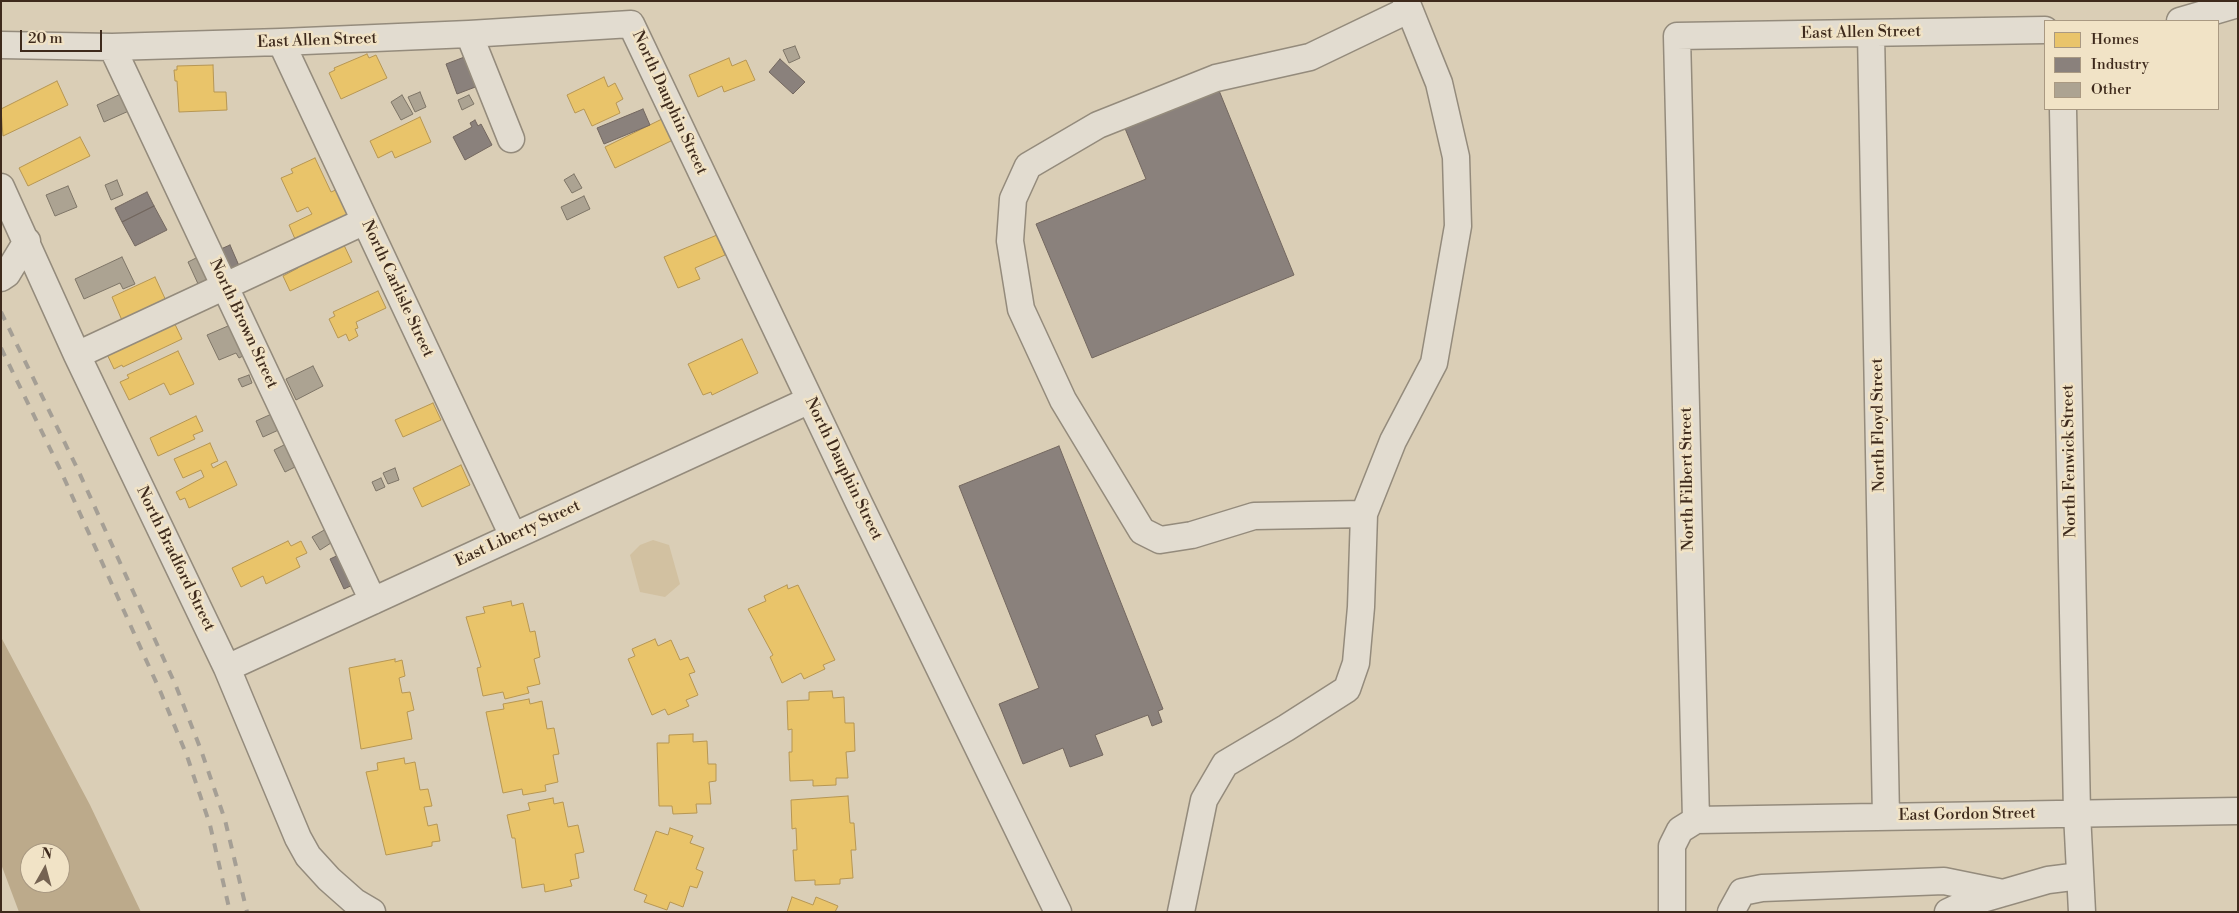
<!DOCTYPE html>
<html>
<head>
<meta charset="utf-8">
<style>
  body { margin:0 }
  #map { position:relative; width:2239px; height:913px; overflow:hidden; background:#daceb6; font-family:"Libre Bodoni",serif }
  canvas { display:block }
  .frame { position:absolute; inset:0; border:2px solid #3e2a1c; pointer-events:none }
  .legend { position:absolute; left:2044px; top:20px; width:175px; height:90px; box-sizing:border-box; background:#f1e3c6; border:1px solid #a99982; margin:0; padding:6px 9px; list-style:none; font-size:15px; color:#3e2a1c }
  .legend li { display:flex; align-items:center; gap:10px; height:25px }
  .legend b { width:25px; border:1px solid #a99982 }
  .north { position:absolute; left:20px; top:843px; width:50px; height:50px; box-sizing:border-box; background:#f1e3c6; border:1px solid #a99982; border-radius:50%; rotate:7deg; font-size:14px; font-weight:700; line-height:20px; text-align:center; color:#3e2a1c }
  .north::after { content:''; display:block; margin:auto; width:18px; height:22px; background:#756352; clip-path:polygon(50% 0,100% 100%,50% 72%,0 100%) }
  .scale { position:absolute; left:20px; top:30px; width:82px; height:22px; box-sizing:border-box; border:2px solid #3e2a1c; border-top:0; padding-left:6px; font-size:15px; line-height:18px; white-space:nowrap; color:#3e2a1c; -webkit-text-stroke:4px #f1e3c6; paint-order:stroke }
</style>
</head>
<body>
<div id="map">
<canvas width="2239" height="913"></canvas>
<div class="frame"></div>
<ul class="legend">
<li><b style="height:14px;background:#e9c46a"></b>Homes</li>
<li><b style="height:14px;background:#8a817c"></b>Industry</li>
<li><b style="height:14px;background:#aca392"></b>Other</li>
</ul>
<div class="north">N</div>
<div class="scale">20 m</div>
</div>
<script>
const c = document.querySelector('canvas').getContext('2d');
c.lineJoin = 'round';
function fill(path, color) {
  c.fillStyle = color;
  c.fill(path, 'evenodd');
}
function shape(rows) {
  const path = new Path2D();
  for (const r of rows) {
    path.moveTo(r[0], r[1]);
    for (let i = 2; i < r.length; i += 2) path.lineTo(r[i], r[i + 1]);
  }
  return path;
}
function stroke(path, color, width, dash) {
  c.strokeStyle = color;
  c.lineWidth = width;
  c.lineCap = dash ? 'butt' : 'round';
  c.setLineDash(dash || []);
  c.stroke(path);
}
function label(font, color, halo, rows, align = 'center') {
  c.font = font + ' "Libre Bodoni",serif';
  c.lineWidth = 5;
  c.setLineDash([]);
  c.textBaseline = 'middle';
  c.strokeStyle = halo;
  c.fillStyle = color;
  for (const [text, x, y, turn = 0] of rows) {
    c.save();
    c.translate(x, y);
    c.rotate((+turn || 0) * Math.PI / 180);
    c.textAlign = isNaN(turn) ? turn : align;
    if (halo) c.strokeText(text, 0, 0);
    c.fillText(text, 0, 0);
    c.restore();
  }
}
const green = shape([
  [653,540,669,545,680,584,665,597,640,592,630,555,640,545]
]);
const water = shape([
  [1,637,90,805,141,912,19,912,1,864],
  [30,853,60,853,60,883,30,883]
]);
const homes = shape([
  [367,54,369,58,376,55,387,78,341,99,329,73,335,70,334,68,367,54],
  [729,58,732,66,746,60,755,80,724,92,722,86,698,97,689,75,729,58],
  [213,65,214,92,226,92,227,110,179,112,177,81,175,81,174,70,177,70,177,66,213,65],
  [604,77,608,87,615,83,623,99,616,103,620,113,592,126,584,109,575,113,567,95,604,77],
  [57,81,68,105,3,136,1,109,57,81],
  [420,117,431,142,395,158,392,151,378,158,370,141,420,117],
  [662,119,673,140,615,168,605,147,662,119],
  [80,137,90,156,28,186,19,168,80,137],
  [315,158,331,192,338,189,354,219,301,243,298,237,295,239,289,225,312,214,308,207,297,212,281,178,293,173,291,169,315,158],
  [717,235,725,255,695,268,700,279,678,288,664,257,717,235],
  [343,243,352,262,290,291,283,276,298,268,297,265,343,243],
  [155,277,168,305,124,325,112,297,155,277],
  [378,291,386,308,356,322,358,328,355,329,358,336,349,341,346,334,338,338,329,319,335,316,333,312,378,291],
  [172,318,182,339,123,367,122,365,114,369,106,352,172,318],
  [742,339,758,373,712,395,711,392,703,395,688,364,742,339],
  [178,351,194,384,170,395,164,383,129,400,120,382,129,378,127,375,178,351],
  [433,403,441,420,403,437,395,420,433,403],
  [196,416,203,431,193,435,195,439,158,456,150,438,196,416],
  [210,443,218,461,211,464,213,468,226,461,237,485,189,508,185,498,180,500,176,492,204,477,201,470,183,478,174,459,210,443],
  [461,465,470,485,422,507,413,488,461,465],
  [288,541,291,546,301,541,307,553,296,558,300,567,266,584,263,576,241,587,232,568,288,541],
  [787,585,788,589,798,585,835,660,823,665,825,669,804,679,801,673,782,683,770,657,773,655,748,609,766,601,764,596,787,585],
  [511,601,512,606,523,603,530,632,535,631,540,657,534,659,540,684,527,687,529,693,505,699,503,692,483,696,477,668,481,667,466,617,485,613,483,607,511,601],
  [655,639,658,646,671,640,680,660,688,657,695,672,689,674,698,695,686,700,689,706,668,715,665,709,652,715,628,659,635,656,632,649,655,639],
  [395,659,395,662,402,660,405,676,399,678,402,693,410,692,414,710,407,712,412,739,361,749,349,668,395,659],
  [832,691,833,698,844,697,845,723,854,723,855,751,846,752,848,778,836,778,836,785,813,786,813,780,790,781,789,752,792,752,792,729,788,730,787,701,809,700,809,692,832,691],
  [529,699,530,704,542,701,547,729,554,728,559,754,553,755,558,782,545,785,546,791,523,795,522,789,503,793,486,712,504,709,503,704,529,699],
  [693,734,693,742,707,741,708,764,716,764,716,781,709,782,711,804,696,804,697,813,673,814,672,806,659,806,657,743,669,743,669,735,693,734],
  [404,758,405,764,415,762,420,790,428,789,432,806,424,807,428,826,437,824,440,841,432,842,432,846,386,855,366,772,378,770,377,763,404,758],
  [848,796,850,823,854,823,856,850,851,850,853,878,840,879,840,884,815,885,815,880,795,881,793,850,797,850,796,828,792,829,791,800,848,796],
  [553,798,554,804,563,802,568,827,578,825,584,852,575,854,579,878,570,880,572,886,545,892,544,884,522,888,515,838,512,838,507,815,530,810,528,803,553,798],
  [670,828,693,836,690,843,704,848,696,869,703,872,697,888,690,886,683,907,670,902,667,910,644,902,647,895,634,890,656,831,668,835,670,828],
  [792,897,813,905,816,897,838,906,835,912,787,912,792,897]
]);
const industry = shape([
  [467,56,478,86,457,94,446,64,467,56],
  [780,59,805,82,793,94,769,72,780,59],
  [1218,88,1294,275,1092,358,1036,224,1146,179,1124,126,1218,88],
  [643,109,650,125,604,144,597,128,643,109],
  [475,120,478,126,481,124,492,145,465,160,453,137,472,127,470,123,475,120],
  [147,192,154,206,122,222,115,208,147,192],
  [154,206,167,230,135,246,122,222,154,206],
  [230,245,240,268,224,275,214,252,230,245],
  [1059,446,1163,709,1158,711,1162,722,1152,726,1148,715,1095,735,1103,755,1070,767,1063,748,1023,764,999,704,1039,688,959,486,1059,446],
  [343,553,357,583,344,589,330,559,343,553]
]);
const building = shape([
  [795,46,800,58,789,63,783,50,795,46],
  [420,92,426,107,415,112,408,97,420,92],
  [123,93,131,110,104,122,97,105,123,93],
  [402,95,413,114,401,120,391,102,402,95],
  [469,95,474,104,462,110,458,100,469,95],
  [574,174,582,188,572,193,564,180,574,174],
  [117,180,123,195,111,200,105,185,117,180],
  [68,186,77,207,55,216,46,195,68,186],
  [584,196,590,209,567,220,561,207,584,196],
  [202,255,213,279,199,286,188,262,202,255],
  [122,257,135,284,123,289,120,283,84,299,75,279,122,257],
  [235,323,249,353,239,358,236,353,219,360,207,335,235,323],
  [313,366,323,386,296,400,286,379,313,366],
  [249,375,252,383,242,387,238,379,249,375],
  [276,412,283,428,263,437,256,421,276,412],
  [286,444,297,466,285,472,274,450,286,444],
  [395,468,399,480,388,484,383,473,395,468],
  [381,478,385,487,376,491,372,482,381,478],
  [326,529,334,541,320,550,312,537,326,529]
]);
const minor = shape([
  [2180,21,2238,4],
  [1871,33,1886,817],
  [469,34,511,139],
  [281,42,513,536],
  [1,45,112,47,281,42,469,34,631,24,859,503,1058,912],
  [112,47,373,601],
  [2063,109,2077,813,2082,912],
  [1,187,77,355,227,668,298,838,308,856,329,879,355,902,372,912],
  [1,278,7,274,27,241],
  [77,355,365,221],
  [1364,514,1254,516,1192,535,1160,540,1142,531,1063,400,1021,309,1010,241,1013,199,1028,166,1098,125,1216,78,1310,57,1408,10],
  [227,668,810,400],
  [1696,820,1677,36,2045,30],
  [1181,912,1204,800,1225,764,1286,728,1347,689,1356,663,1361,607,1364,514,1393,441,1434,363,1458,226,1456,157,1439,83,1406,1],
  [1672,912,1672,846,1680,830,1696,820,2238,811],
  [1731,912,1742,892,1762,888,1944,881,2003,893],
  [1948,912,1965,904,2048,880,2080,876]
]);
const rail = shape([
  [1,312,78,470,176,686,201,750,225,820,247,912],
  [1,348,59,467,161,693,187,756,210,825,230,912]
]);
const streetNames = [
  ["East Allen Street",1861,33,-1],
  ["East Allen Street",317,41,-2],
  ["North Dauphin Street",669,103,65],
  ["North Carlisle Street",397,289,65],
  ["North Brown Street",243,324,65],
  ["North Floyd Street",1879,425,-91],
  ["North Fenwick Street",2070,461,-91],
  ["North Dauphin Street",843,469,64],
  ["North Filbert Street",1688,479,-91],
  ["East Liberty Street",518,534,-25],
  ["North Bradford Street",175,559,64],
  ["East Gordon Street",1967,815,-1]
];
fill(green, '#d2c1a1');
fill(water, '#bcaa8b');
fill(homes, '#e9c46a');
stroke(homes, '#b69653', 1);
fill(industry, '#8a817c');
stroke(industry, '#73675f', 1);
fill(building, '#aca392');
stroke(building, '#7e7567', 1);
stroke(minor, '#948b7c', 29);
stroke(minor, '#e2dcd0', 26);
stroke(rail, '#a59f95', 4, [9, 9]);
label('16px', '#3e2a1c', '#f1e3c6', streetNames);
</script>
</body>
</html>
